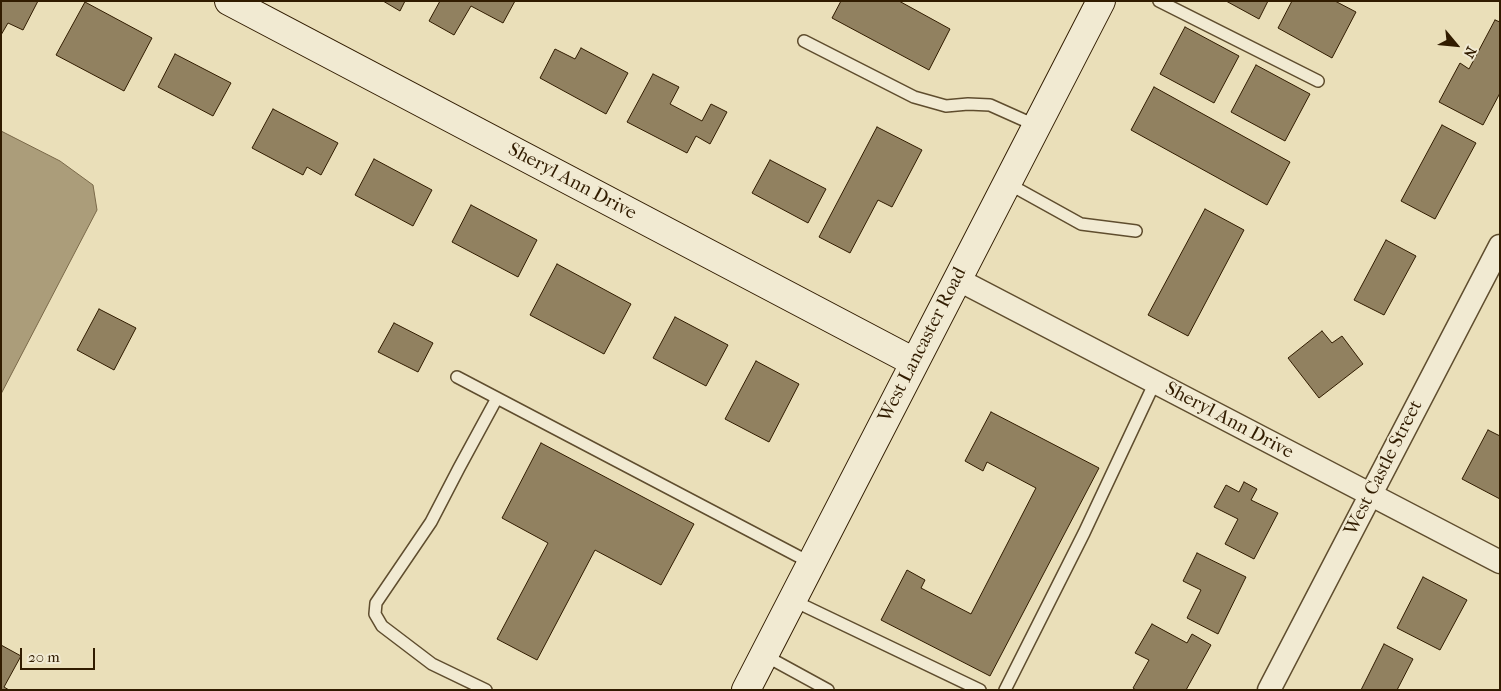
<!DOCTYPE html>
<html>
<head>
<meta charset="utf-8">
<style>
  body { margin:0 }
  #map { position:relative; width:1501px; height:691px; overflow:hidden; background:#eadfb9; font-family:"IM FELL French Canon",serif }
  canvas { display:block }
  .frame { position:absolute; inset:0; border:2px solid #311c00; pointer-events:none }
  .north { position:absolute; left:1431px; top:20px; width:50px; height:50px; -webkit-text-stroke:4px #f1ead2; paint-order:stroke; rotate:118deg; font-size:14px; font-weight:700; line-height:20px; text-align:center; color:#311c00 }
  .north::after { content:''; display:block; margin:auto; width:18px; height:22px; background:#311c00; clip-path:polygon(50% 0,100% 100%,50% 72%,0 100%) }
  .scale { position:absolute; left:20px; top:648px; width:75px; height:22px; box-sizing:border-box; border:2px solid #311c00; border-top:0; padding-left:6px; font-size:15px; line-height:18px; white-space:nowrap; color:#311c00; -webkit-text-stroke:4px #f1ead2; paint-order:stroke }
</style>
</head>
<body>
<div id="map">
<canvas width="1501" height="691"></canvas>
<div class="frame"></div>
<div class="north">N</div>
<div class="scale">20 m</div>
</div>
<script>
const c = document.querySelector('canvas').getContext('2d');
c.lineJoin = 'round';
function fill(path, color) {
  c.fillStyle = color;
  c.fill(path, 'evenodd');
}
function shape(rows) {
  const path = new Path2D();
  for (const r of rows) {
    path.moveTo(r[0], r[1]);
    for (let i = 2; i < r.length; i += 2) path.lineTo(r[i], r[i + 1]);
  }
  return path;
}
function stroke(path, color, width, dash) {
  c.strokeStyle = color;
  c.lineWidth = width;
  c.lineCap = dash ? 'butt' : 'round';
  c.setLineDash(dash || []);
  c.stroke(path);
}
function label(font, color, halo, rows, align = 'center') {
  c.font = font + ' "IM FELL French Canon",serif';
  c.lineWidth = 4;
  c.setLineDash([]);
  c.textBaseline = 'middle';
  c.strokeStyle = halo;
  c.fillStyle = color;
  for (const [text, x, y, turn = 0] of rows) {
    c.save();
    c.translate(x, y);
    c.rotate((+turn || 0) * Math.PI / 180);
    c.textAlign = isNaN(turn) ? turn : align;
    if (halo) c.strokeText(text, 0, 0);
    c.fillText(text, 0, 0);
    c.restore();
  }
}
const water = shape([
  [1,131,60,161,93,185,97,210,1,394,1,131]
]);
const building = shape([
  [1,1,38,1,23,30,8,23,1,35,1,1],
  [383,1,405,1,400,11,383,1],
  [440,1,515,1,503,23,471,6,454,35,429,21,440,1],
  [841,1,899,1,950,29,929,70,832,18,841,1],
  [1226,1,1268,1,1259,19,1226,1],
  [1292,1,1335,1,1356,12,1332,58,1278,28,1292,1],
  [85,2,152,38,124,91,56,55,85,2],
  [1495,20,1500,22,1500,93,1483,125,1439,102,1460,63,1469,69,1495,20],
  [1185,27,1239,56,1214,103,1160,74,1185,27],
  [581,48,628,73,606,114,540,78,555,49,575,59,581,48],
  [175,54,231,83,213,116,158,87,175,54],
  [1256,65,1310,94,1285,141,1231,112,1256,65],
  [653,74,679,87,670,104,702,121,711,104,727,112,710,144,696,136,687,153,627,122,653,74],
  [1154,87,1290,162,1267,205,1131,130,1154,87],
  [273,109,338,143,321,175,307,167,303,175,252,148,273,109],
  [1442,125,1476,143,1435,219,1401,201,1442,125],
  [877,127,922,150,892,207,878,200,850,253,819,237,877,127],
  [374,159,432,190,413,226,355,195,374,159],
  [770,160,826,189,808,223,752,193,770,160],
  [471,205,537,240,518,277,452,242,471,205],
  [1205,209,1244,230,1188,336,1148,315,1205,209],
  [1386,240,1416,256,1384,315,1354,300,1386,240],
  [557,264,631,304,604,354,530,315,557,264],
  [99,309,136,328,114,370,77,350,99,309],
  [675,317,728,345,706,386,653,358,675,317],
  [394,323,433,343,418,372,378,352,394,323],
  [1322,331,1332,343,1342,336,1363,364,1319,398,1288,358,1322,331],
  [756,361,799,384,769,442,725,419,756,361],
  [991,412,1099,468,990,676,881,620,907,570,925,580,921,588,971,614,1036,488,987,462,983,471,965,461,991,412],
  [1488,430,1500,436,1500,499,1462,479,1488,430],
  [541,443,694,524,661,585,595,550,537,660,497,639,548,543,502,518,541,443],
  [1244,482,1257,489,1251,500,1278,513,1254,559,1225,544,1238,519,1214,507,1226,485,1239,492,1244,482],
  [1197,553,1246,577,1218,634,1187,618,1201,590,1183,581,1197,553],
  [1423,577,1467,600,1440,650,1397,628,1423,577],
  [1152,624,1187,643,1192,634,1211,645,1186,690,1136,690,1133,688,1149,660,1135,653,1152,624],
  [1384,644,1413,659,1397,690,1361,690,1384,644],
  [1,645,21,656,4,687,9,690,1,690,1,645]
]);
const lane = shape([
  [1159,1,1318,81],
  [804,41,914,97,946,106,968,104,990,105,1037,126],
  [1007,183,1081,224,1136,231],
  [457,377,811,563],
  [792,600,980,690],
  [764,655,828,690],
  [486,690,432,664,382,626,375,614,376,603,431,522,459,468,497,398],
  [1005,690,1084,533,1155,382]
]);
const street = shape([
  [957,279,1500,562],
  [1269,690,1500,246]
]);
const secondary = shape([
  [229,1,914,362],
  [746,690,1101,1]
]);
const streetNames = [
  ["Sheryl Ann Drive",572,182,28],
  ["West Lancaster Road",923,345,-63],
  ["Sheryl Ann Drive",1229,421,28],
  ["West Castle Street",1384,468,-63]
];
fill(water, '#ab9d7a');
stroke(water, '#7a6949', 1);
fill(building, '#918160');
stroke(building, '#311c00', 1);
stroke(lane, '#5f4d2e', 14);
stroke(street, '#5f4d2e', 25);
stroke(secondary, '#311c00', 30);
stroke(lane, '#f1ead2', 11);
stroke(street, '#f1ead2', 22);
stroke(secondary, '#f1ead2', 28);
label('19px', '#311c00', '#f1ead2', streetNames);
</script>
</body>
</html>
